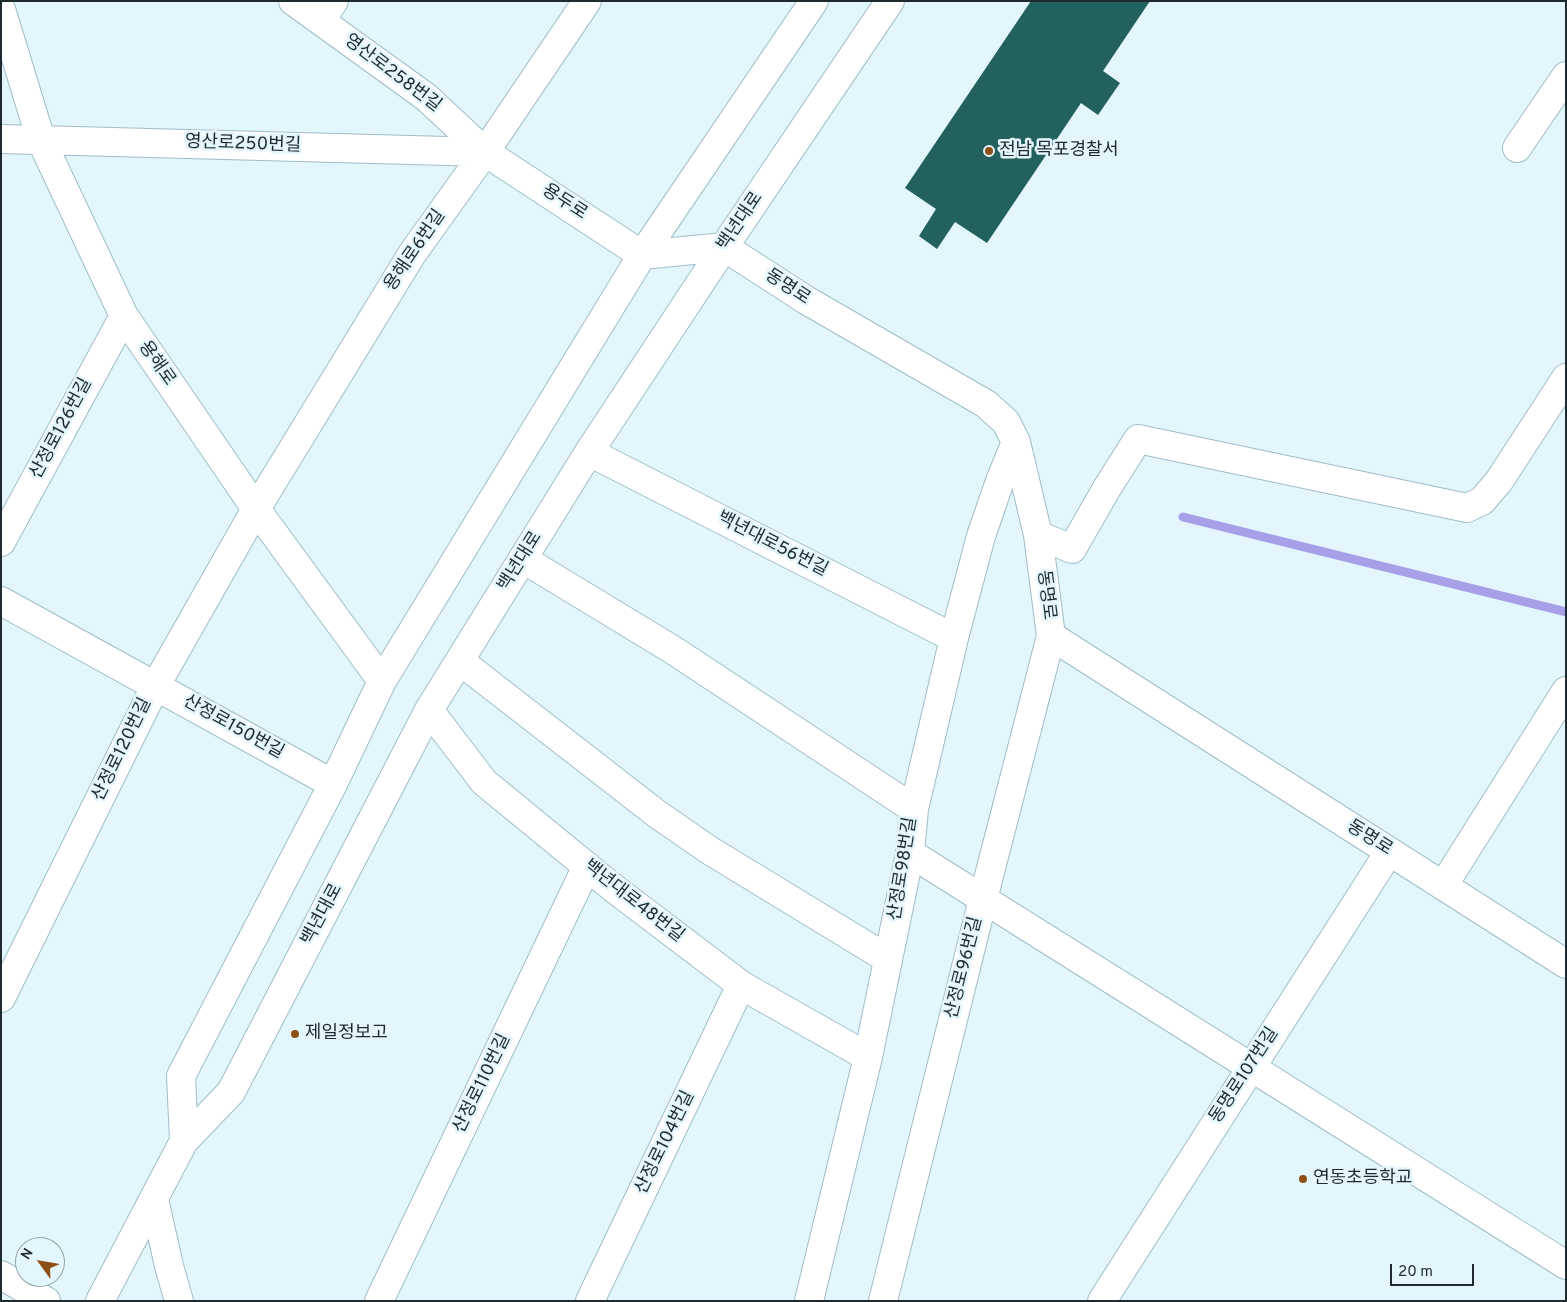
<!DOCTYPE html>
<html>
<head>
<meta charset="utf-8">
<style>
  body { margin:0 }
  #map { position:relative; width:1567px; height:1302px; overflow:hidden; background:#e4f6fd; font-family:Overpass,sans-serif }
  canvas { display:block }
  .frame { position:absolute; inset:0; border:2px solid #1e2a2e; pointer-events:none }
  .north { position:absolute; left:15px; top:1237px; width:50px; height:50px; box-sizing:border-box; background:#e4f6fd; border:1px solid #95a4aa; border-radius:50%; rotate:302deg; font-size:14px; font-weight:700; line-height:20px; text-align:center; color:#1e2a2e }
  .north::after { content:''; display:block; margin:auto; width:18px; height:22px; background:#8d4f14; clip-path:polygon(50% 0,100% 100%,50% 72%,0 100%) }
  .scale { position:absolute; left:1390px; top:1264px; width:84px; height:22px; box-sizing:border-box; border:2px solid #1e2a2e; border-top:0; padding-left:6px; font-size:15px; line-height:18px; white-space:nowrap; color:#1e2a2e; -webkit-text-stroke:4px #e4f6fd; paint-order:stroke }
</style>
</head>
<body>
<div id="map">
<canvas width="1567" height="1302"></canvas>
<div class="frame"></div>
<div class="north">N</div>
<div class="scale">20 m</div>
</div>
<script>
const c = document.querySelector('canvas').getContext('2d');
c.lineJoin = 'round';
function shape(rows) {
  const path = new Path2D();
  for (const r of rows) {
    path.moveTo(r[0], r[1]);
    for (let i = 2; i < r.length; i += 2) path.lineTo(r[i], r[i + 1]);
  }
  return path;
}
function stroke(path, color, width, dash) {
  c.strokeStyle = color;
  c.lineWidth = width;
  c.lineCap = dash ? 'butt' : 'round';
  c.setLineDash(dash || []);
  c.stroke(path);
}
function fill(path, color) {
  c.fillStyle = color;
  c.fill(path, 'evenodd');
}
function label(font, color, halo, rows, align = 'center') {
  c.font = font + ' Overpass,"Noto Sans KR",sans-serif';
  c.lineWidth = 5;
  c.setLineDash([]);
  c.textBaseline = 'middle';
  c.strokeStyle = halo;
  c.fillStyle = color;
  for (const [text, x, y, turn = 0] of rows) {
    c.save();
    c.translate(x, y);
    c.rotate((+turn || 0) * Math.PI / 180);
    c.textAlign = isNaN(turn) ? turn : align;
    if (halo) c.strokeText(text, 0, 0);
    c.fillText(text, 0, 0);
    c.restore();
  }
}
const stream = shape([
  [1183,517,1566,612]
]);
const building = shape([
  [1031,1,1150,1,1103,71,1120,83,1098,115,1081,103,987,243,955,222,937,249,919,236,936,209,905,188]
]);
const minor = shape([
  [293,1,426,97,485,152,642,255,724,247,806,300,986,404,1006,422,1016,442,1038,535,1051,636,983,899,883,1301],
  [1,9,41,140,124,316,256,509,382,681],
  [321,20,334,1],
  [1,139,485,152],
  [1517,148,1566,76],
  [589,452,954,638],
  [1038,535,1072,549,1107,488,1138,439,1467,508,1482,501,1499,481,1566,378],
  [1,542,124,316],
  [523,559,673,650,914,809],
  [1,601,333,784],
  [1051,636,1566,964],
  [460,661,657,814,709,850,888,959],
  [429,710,484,782,612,887,741,985,868,1057],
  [910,853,1566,1265],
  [1443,886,1566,691],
  [1,998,156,685,256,509,412,254,485,152,587,1],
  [184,1141,181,1076,333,784,382,681,642,255,814,1],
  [154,1199,169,1266,179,1301],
  [1,1275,46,1301],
  [100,1301,184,1141,231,1092,429,710,589,452,724,247,890,1],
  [379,1301,587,866],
  [590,1301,741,985],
  [809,1301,868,1057,910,853,914,809,954,638,981,536,1000,481,1016,442],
  [1102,1301,1389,852]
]);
const markers = [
  [989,151,5,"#8d4f14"],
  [295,1034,5,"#8d4f14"],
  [1303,1179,5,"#8d4f14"]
];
const streetNames = [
  ["영산로258번길",392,74,37],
  ["영산로250번길",243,145,2],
  ["용두로",564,203,33],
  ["백년대로",741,222,-56],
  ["용해로6번길",416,251,-56],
  ["동명로",787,288,33],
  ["용해로",156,364,55],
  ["산정로126번길",62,429,-62],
  ["백년대로56번길",772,545,27],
  ["백년대로",521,562,-58],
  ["동명로",1045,595,83],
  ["산정로150번길",233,728,29],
  ["산정로120번길",123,750,-64],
  ["동명로",1369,839,32],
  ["산정로98번길",904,869,-81],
  ["백년대로48번길",633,902,38],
  ["백년대로",323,915,-62],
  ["산정로96번길",965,968,-76],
  ["동명로107번길",1245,1076,-57],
  ["산정로110번길",483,1084,-64],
  ["산정로104번길",666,1143,-64]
];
const poiNames = [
  ["전남 목포경찰서",999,151],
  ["제일정보고",305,1034],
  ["연동초등학교",1313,1179]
];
stroke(stream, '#a89fe9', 9);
fill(building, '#22615e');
stroke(minor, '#9fbdc8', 30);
stroke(minor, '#fff', 28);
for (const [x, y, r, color] of markers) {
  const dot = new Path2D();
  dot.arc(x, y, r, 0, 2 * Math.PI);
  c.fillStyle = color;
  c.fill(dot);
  stroke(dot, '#e4f6fd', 2);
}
label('18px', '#1e2a2e', '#e4f6fd', streetNames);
label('18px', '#1e2a2e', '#e4f6fd', poiNames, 'left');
</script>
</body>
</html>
